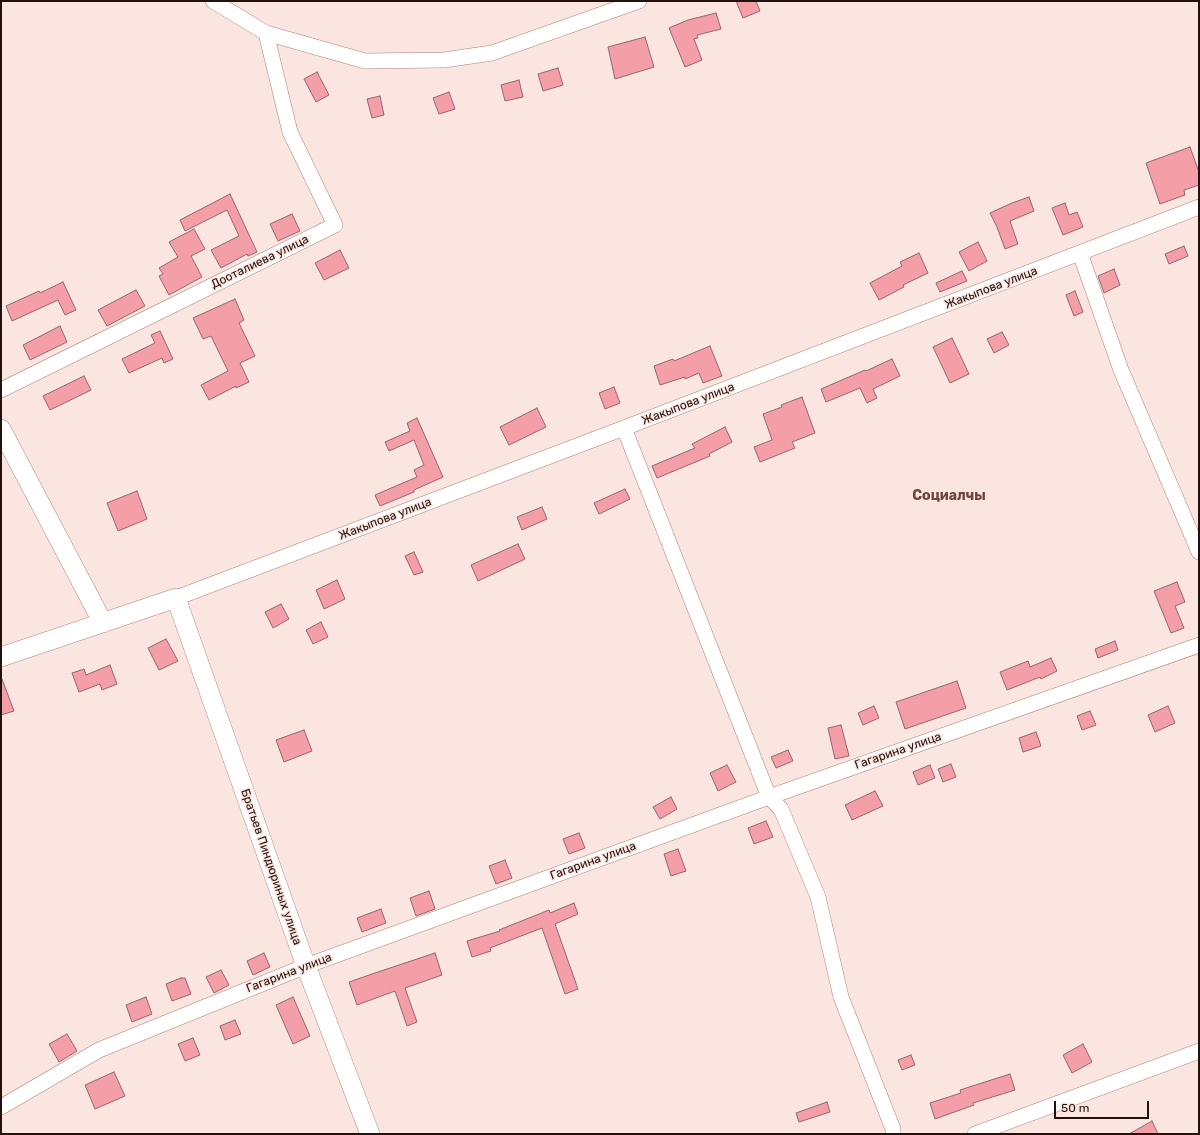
<!DOCTYPE html>
<html>
<head>
<meta charset="utf-8">
<style>
  body { margin:0 }
  #map { position:relative; width:1200px; height:1135px; overflow:hidden; background:#fae5e0; font-family:Rubik,sans-serif }
  canvas { display:block }
  .frame { position:absolute; inset:0; border:2px solid #23110e; pointer-events:none }
  .scale { position:absolute; left:1054px; top:1101px; width:95px; height:18px; box-sizing:border-box; border:2px solid #23110e; border-top:0; padding-left:5px; font-size:12px; line-height:14px; white-space:nowrap; color:#23110e; -webkit-text-stroke:3px #fae5e0; paint-order:stroke }
</style>
</head>
<body>
<div id="map">
<canvas width="1200" height="1135"></canvas>
<div class="frame"></div>
<div class="scale">50 m</div>
</div>
<script>
const c = document.querySelector('canvas').getContext('2d');
c.lineJoin = 'round';
function fill(path, color) {
  c.fillStyle = color;
  c.fill(path, 'evenodd');
}
function shape(rows) {
  const path = new Path2D();
  for (const r of rows) {
    path.moveTo(r[0], r[1]);
    for (let i = 2; i < r.length; i += 2) path.lineTo(r[i], r[i + 1]);
  }
  return path;
}
function stroke(path, color, width, dash) {
  c.strokeStyle = color;
  c.lineWidth = width;
  c.lineCap = dash ? 'butt' : 'round';
  c.setLineDash(dash || []);
  c.stroke(path);
}
function label(font, color, halo, rows, align = 'center') {
  c.font = font + ' Rubik,sans-serif';
  c.lineWidth = 3;
  c.setLineDash([]);
  c.textBaseline = 'middle';
  c.strokeStyle = halo;
  c.fillStyle = color;
  for (const [text, x, y, turn = 0] of rows) {
    c.save();
    c.translate(x, y);
    c.rotate((+turn || 0) * Math.PI / 180);
    c.textAlign = isNaN(turn) ? turn : align;
    if (halo) c.strokeText(text, 0, 0);
    c.fillText(text, 0, 0);
    c.restore();
  }
}
const building = shape([
  [736,1,756,1,760,11,743,18,736,1],
  [716,13,721,29,697,35,698,38,694,39,702,60,685,67,669,28,688,20,716,13],
  [645,37,654,67,615,79,608,47,645,37],
  [558,68,563,85,543,91,538,74,558,68],
  [317,72,329,95,316,102,304,79,317,72],
  [519,80,523,97,505,101,501,85,519,80],
  [449,92,455,109,439,114,433,98,449,92],
  [380,96,384,115,372,118,367,99,380,96],
  [1190,147,1199,172,1199,185,1184,190,1185,195,1160,204,1146,163,1190,147],
  [230,194,257,252,248,256,247,254,221,268,211,250,239,236,227,210,185,231,180,220,230,194],
  [1029,197,1034,211,1010,221,1018,244,1005,249,997,227,990,213,1012,203,1029,197],
  [1065,203,1069,215,1077,212,1083,227,1063,235,1052,208,1065,203],
  [292,214,300,231,278,241,270,224,292,214],
  [194,229,205,249,191,256,202,277,169,295,159,276,163,274,159,268,178,257,169,242,194,229],
  [978,242,987,261,969,271,959,252,978,242],
  [1184,246,1188,256,1169,264,1165,254,1184,246],
  [340,250,349,268,324,280,315,263,340,250],
  [919,253,928,273,903,285,904,287,879,300,870,283,902,266,900,262,919,253],
  [1114,269,1120,285,1104,293,1098,276,1114,269],
  [962,271,967,281,940,292,936,283,962,271],
  [63,282,76,310,65,315,58,300,12,321,6,306,39,291,40,293,63,282],
  [136,290,145,306,107,326,98,310,136,290],
  [1075,291,1083,312,1074,316,1066,295,1075,291],
  [235,299,244,320,239,323,255,356,240,363,249,382,236,388,236,386,209,400,201,385,228,371,211,336,203,339,193,318,235,299],
  [60,326,67,342,30,360,23,345,60,326],
  [160,331,173,359,164,363,162,358,129,373,122,359,155,343,151,335,160,331],
  [1002,332,1009,345,994,353,987,339,1002,332],
  [952,338,969,374,950,383,933,347,952,338],
  [710,346,722,376,703,383,699,373,685,379,685,377,660,385,654,366,673,359,674,361,710,346],
  [892,359,900,376,873,389,877,398,867,403,860,388,826,402,821,389,865,370,866,371,892,359],
  [84,376,91,390,50,410,43,396,84,376],
  [614,387,620,403,605,409,599,393,614,387],
  [802,397,815,433,792,442,795,448,760,462,754,447,772,440,763,414,782,407,781,405,802,397],
  [537,408,546,427,509,445,500,427,537,408],
  [417,418,443,477,414,490,414,492,380,506,375,495,417,477,414,470,424,465,414,440,389,451,385,442,410,431,407,423,417,418],
  [725,427,732,442,709,454,710,456,657,478,652,466,695,448,692,444,725,427],
  [625,489,630,499,599,514,594,503,625,489],
  [137,491,147,519,118,531,107,503,137,491],
  [542,507,547,519,522,530,517,517,542,507],
  [518,544,525,559,478,581,471,565,518,544],
  [414,552,423,572,414,575,405,556,414,552],
  [337,580,345,599,324,609,316,590,337,580],
  [1177,582,1185,602,1175,606,1184,628,1171,633,1154,591,1177,582],
  [281,604,289,619,273,628,265,612,281,604],
  [321,622,328,637,313,644,306,630,321,622],
  [166,639,178,661,159,670,148,648,166,639],
  [1115,641,1118,650,1098,658,1095,649,1115,641],
  [1051,658,1057,671,1041,679,1040,677,1007,690,1000,672,1028,661,1030,667,1051,658],
  [110,665,117,684,102,690,100,684,79,692,72,673,84,669,86,675,110,665],
  [1,679,2,679,14,711,1,715,1,679],
  [957,681,966,708,905,729,896,702,957,681],
  [874,706,879,718,863,725,858,713,874,706],
  [1168,706,1175,723,1155,732,1148,715,1168,706],
  [1090,711,1096,725,1082,730,1077,716,1090,711],
  [841,725,849,756,835,759,828,728,841,725],
  [304,730,312,751,284,762,276,740,304,730],
  [1036,732,1041,746,1023,752,1019,738,1036,732],
  [788,750,793,761,776,768,771,757,788,750],
  [951,764,956,777,943,782,938,769,951,764],
  [727,765,736,782,718,791,710,773,727,765],
  [930,765,935,778,918,785,913,772,930,765],
  [875,791,883,806,852,820,845,805,875,791],
  [671,797,677,809,660,819,653,807,671,797],
  [766,821,773,837,754,844,748,828,766,821],
  [579,833,585,848,569,854,563,839,579,833],
  [678,849,686,871,671,876,664,854,678,849],
  [505,860,512,878,496,884,489,866,505,860],
  [429,891,435,909,416,916,410,898,429,891],
  [574,903,578,914,555,924,578,989,565,994,542,928,490,948,491,951,472,957,467,941,500,931,499,930,549,910,550,913,574,903],
  [381,909,386,923,362,932,357,918,381,909],
  [264,953,270,967,253,975,247,961,264,953],
  [435,953,442,975,405,988,417,1022,407,1026,395,991,357,1005,349,982,375,973,435,953],
  [221,970,229,985,214,993,206,977,221,970],
  [181,978,185,978,191,994,172,1001,166,984,181,978],
  [146,997,152,1014,132,1022,126,1005,146,997],
  [293,997,310,1036,293,1044,276,1005,293,997],
  [235,1020,241,1034,225,1040,220,1026,235,1020],
  [67,1034,77,1051,59,1062,49,1044,67,1034],
  [193,1038,200,1055,185,1061,178,1044,193,1038],
  [1083,1044,1092,1062,1072,1073,1063,1055,1083,1044],
  [911,1055,915,1065,902,1070,898,1060,911,1055],
  [114,1072,125,1096,95,1109,85,1085,114,1072],
  [1010,1074,1015,1090,973,1103,974,1105,935,1119,930,1103,961,1093,960,1090,1010,1074],
  [827,1102,830,1112,799,1122,796,1113,827,1102],
  [1152,1121,1158,1134,1129,1134,1152,1121]
]);
const minor = shape([
  [213,1,266,33,365,61,444,60,492,53,639,1],
  [1080,253,1121,370,1199,552],
  [1,390,335,225,290,132,266,33],
  [624,428,769,797,781,809,818,897,841,997,893,1129,893,1134],
  [176,598,624,428,1199,207],
  [1,1107,99,1050,306,966,769,797,1199,645],
  [975,1134,1199,1051]
]);
const tertiary = shape([
  [1,429,103,623],
  [1,657,176,598,306,966,370,1134]
]);
const streetNames = [
  ["Дооталиева улица",260,262,-26],
  ["Жакыпова улица",991,288,-21],
  ["Жакыпова улица",688,404,-21],
  ["Жакыпова улица",385,519,-21],
  ["Гагарина улица",898,751,-19],
  ["Гагарина улица",593,861,-20],
  ["Братьев Пиндюриных улица",271,867,71],
  ["Гагарина улица",289,973,-21]
];
const quarterNames = [
  ["Социалчы",949,496]
];
fill(building, '#f49ea8');
stroke(building, '#94666b', 1);
stroke(minor, '#b18279', 16);
stroke(tertiary, '#b18279', 20);
stroke(minor, '#fff', 15);
stroke(tertiary, '#fff', 19);
label('12px', '#23110e', '#fae5e0', streetNames);
label('bold 14px', '#6e443c', '#fae5e0', quarterNames);
</script>
</body>
</html>
